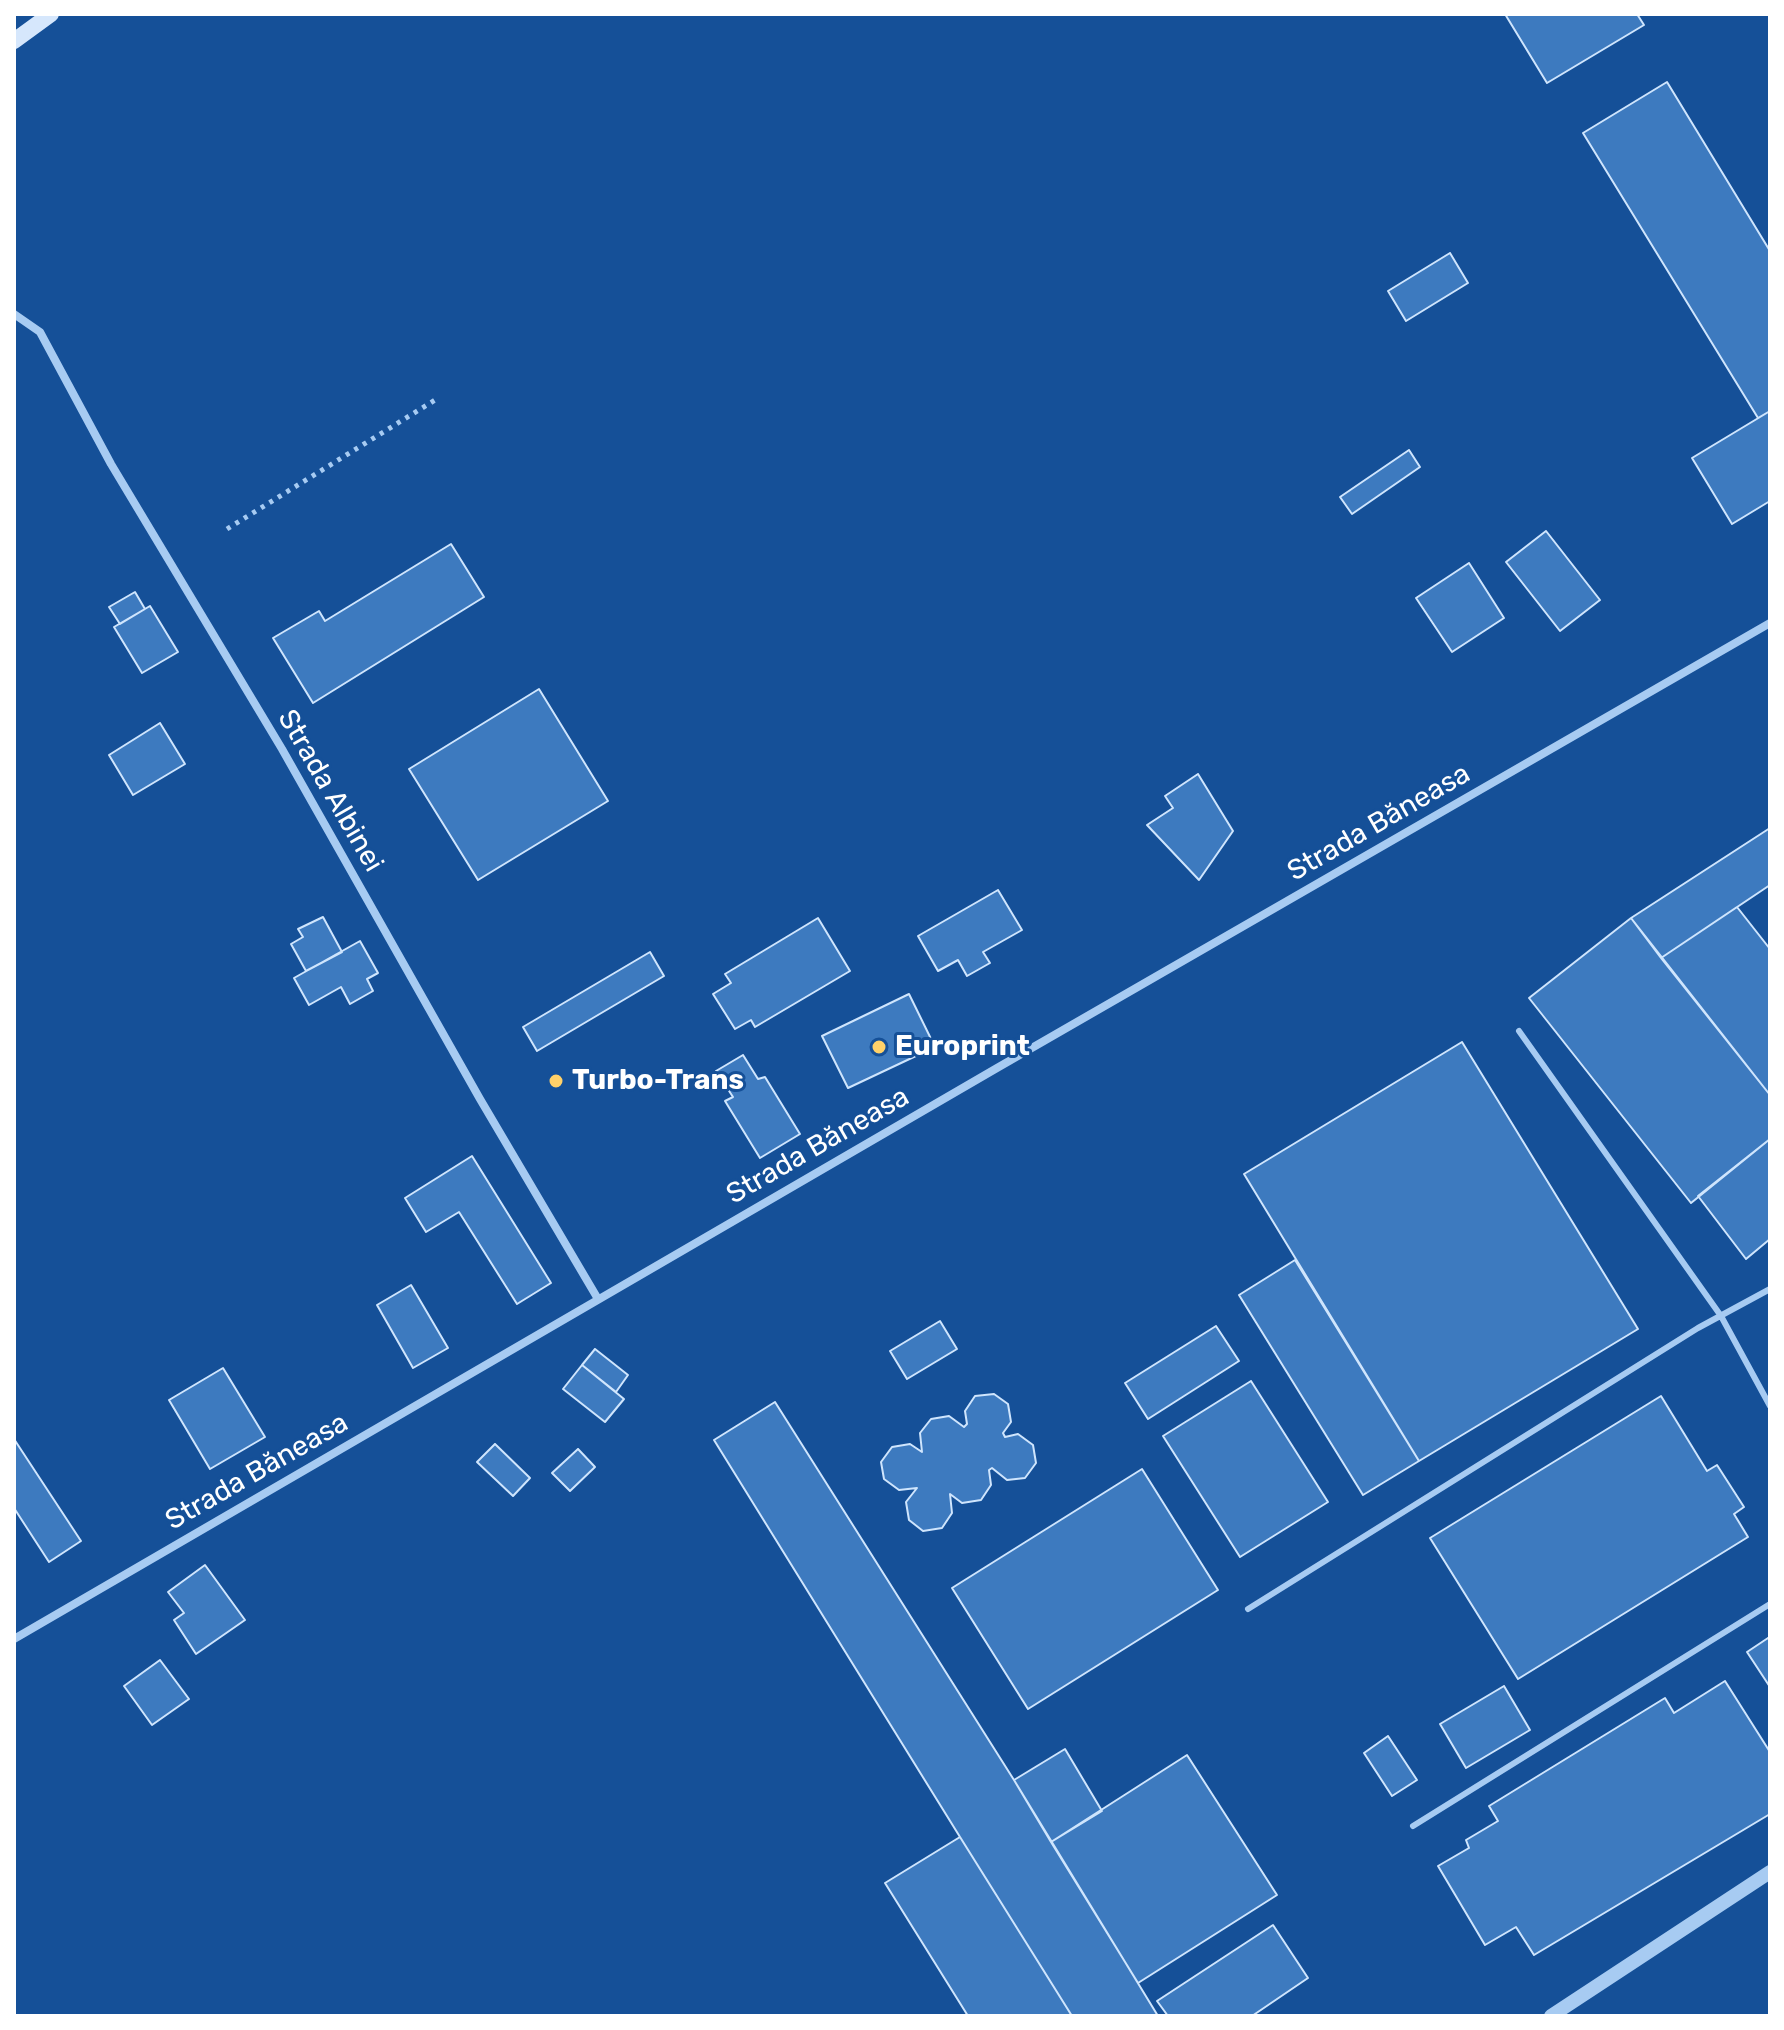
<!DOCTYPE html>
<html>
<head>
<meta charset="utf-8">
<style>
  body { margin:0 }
  #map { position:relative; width:1784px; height:2030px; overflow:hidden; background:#155098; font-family:Rubik,sans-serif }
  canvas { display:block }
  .frame { position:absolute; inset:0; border:16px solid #fff; pointer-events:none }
</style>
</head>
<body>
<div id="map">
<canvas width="1784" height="2030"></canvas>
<div class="frame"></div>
</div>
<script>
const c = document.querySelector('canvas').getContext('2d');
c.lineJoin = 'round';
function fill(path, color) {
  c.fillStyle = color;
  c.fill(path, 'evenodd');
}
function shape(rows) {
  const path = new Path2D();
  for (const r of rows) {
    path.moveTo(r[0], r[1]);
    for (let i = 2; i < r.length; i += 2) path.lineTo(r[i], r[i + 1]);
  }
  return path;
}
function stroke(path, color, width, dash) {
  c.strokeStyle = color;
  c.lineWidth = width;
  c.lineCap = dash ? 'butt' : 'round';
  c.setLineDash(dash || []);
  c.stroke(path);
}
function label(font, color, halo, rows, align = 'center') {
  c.font = font + ' Rubik,sans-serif';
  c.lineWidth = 6;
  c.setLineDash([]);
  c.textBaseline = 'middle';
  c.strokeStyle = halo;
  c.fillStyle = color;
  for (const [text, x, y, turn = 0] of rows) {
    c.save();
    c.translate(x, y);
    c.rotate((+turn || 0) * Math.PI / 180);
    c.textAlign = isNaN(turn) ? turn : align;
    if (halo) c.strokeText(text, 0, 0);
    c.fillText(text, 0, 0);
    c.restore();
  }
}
const building = shape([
  [1505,14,1637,14,1644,25,1547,83,1505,14],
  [1667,82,1770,251,1770,411,1758,418,1583,133,1667,82],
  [1450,253,1468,283,1406,321,1388,291,1450,253],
  [1770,411,1770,501,1732,524,1692,458,1770,411],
  [1409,450,1420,467,1352,514,1340,497,1409,450],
  [1546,531,1600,600,1560,631,1506,562,1546,531],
  [451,544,484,597,313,703,273,638,319,611,325,621,451,544],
  [1469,563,1504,618,1452,652,1416,598,1469,563],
  [135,592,145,609,120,624,109,607,135,592],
  [150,606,178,652,142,673,114,627,150,606],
  [539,689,608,801,478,880,409,769,539,689],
  [160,723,185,764,133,795,109,755,160,723],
  [1198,774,1233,831,1199,880,1147,825,1173,808,1165,796,1198,774],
  [1770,828,1770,885,1661,958,1631,918,1770,828],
  [998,890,1022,930,983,952,990,963,967,976,958,960,938,971,918,936,998,890],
  [1737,907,1770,949,1770,1095,1661,958,1737,907],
  [323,917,342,952,306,971,291,944,303,937,298,929,323,917],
  [818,918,850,971,755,1027,751,1020,735,1029,713,994,731,983,725,974,818,918],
  [1631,918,1770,1095,1770,1139,1691,1203,1529,998,1631,918],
  [360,941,378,973,367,979,373,991,350,1004,341,987,309,1005,294,978,360,941],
  [650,952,664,976,537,1051,523,1027,650,952],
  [909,994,935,1047,848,1088,822,1036,909,994],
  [1462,1042,1638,1329,1419,1461,1244,1174,1462,1042],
  [743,1055,758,1079,765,1077,800,1134,760,1158,725,1101,733,1097,716,1071,743,1055],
  [1770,1139,1770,1239,1746,1259,1698,1196,1770,1139],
  [472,1156,551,1283,517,1304,459,1212,426,1232,405,1198,472,1156],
  [1295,1260,1419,1461,1363,1495,1239,1295,1295,1260],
  [411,1285,448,1348,413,1368,377,1305,411,1285],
  [940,1321,957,1349,907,1379,890,1351,940,1321],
  [1216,1326,1239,1361,1148,1419,1125,1383,1216,1326],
  [595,1349,628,1375,616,1392,582,1365,595,1349],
  [582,1365,624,1399,605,1422,563,1389,582,1365],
  [223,1368,265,1437,210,1469,169,1400,223,1368],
  [1251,1381,1328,1502,1240,1557,1163,1436,1251,1381],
  [994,1394,1008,1404,1011,1422,1003,1433,1005,1437,1018,1434,1033,1445,1036,1463,1025,1478,1007,1480,992,1468,989,1470,991,1485,981,1500,962,1503,950,1494,952,1513,942,1528,923,1531,909,1520,906,1502,917,1488,899,1490,884,1479,881,1462,892,1447,910,1444,922,1452,920,1433,931,1419,949,1416,964,1427,967,1424,965,1411,975,1396,994,1394],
  [1661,1396,1707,1471,1717,1465,1744,1507,1734,1514,1748,1537,1518,1679,1430,1538,1661,1396],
  [775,1402,1014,1780,1158,2016,1072,2016,960,1837,714,1440,775,1402],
  [14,1439,81,1541,49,1562,14,1508,14,1439],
  [495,1444,530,1478,513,1496,477,1462,495,1444],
  [578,1449,595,1467,570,1491,552,1473,578,1449],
  [1142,1469,1218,1590,1028,1709,952,1588,1142,1469],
  [205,1565,245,1620,196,1654,174,1620,184,1613,168,1592,205,1565],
  [1768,1638,1770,1640,1770,1687,1747,1652,1768,1638],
  [160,1660,189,1699,152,1725,124,1686,160,1660],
  [1725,1681,1770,1752,1770,1814,1534,1955,1516,1927,1485,1945,1438,1866,1469,1848,1466,1840,1498,1821,1489,1806,1665,1698,1674,1713,1725,1681],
  [1504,1686,1530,1730,1466,1768,1440,1724,1504,1686],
  [1388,1736,1417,1780,1392,1796,1364,1753,1388,1736],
  [1065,1749,1102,1811,1051,1842,1014,1780,1065,1749],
  [1187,1755,1277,1895,1138,1983,1051,1842,1187,1755],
  [960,1837,1072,2016,968,2016,885,1883,960,1837],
  [1273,1925,1308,1978,1252,2016,1168,2016,1157,2001,1273,1925]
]);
const path = shape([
  [227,529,435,400]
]);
const service = shape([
  [1519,1031,1721,1316,1770,1406],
  [1248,1609,1698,1328,1770,1289],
  [1413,1826,1770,1604]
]);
const minor = shape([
  [14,314,40,332,111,464,282,749,480,1099,598,1299],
  [14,1639,997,1068,1770,623]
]);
const tertiary = shape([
  [1551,2016,1770,1872]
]);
const secondary = shape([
  [14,41,51,14]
]);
const markers = [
  [879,1047,8,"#ffd169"],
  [556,1081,8,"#ffd169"]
];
const streetNames = [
  ["Strada Albinei",330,791,60],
  ["Strada Băneasa",1379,823,-30],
  ["Strada Băneasa",818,1146,-30],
  ["Strada Băneasa",257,1472,-30]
];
const poiNames = [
  ["Europrint",895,1047],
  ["Turbo-Trans",572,1081]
];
fill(building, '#3d7abf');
stroke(building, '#cfe5fd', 2);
stroke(path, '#a7cbf2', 5, [4, 6]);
stroke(service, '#a7cbf2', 6);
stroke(minor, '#a7cbf2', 8);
stroke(tertiary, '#a7cbf2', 14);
stroke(secondary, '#d6e7fc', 16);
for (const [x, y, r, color] of markers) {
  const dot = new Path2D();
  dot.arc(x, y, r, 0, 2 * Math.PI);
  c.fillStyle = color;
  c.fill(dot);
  stroke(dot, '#155098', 3);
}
label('28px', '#fff', '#155098', streetNames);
label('bold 28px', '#fff', '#155098', poiNames, 'left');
</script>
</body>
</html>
